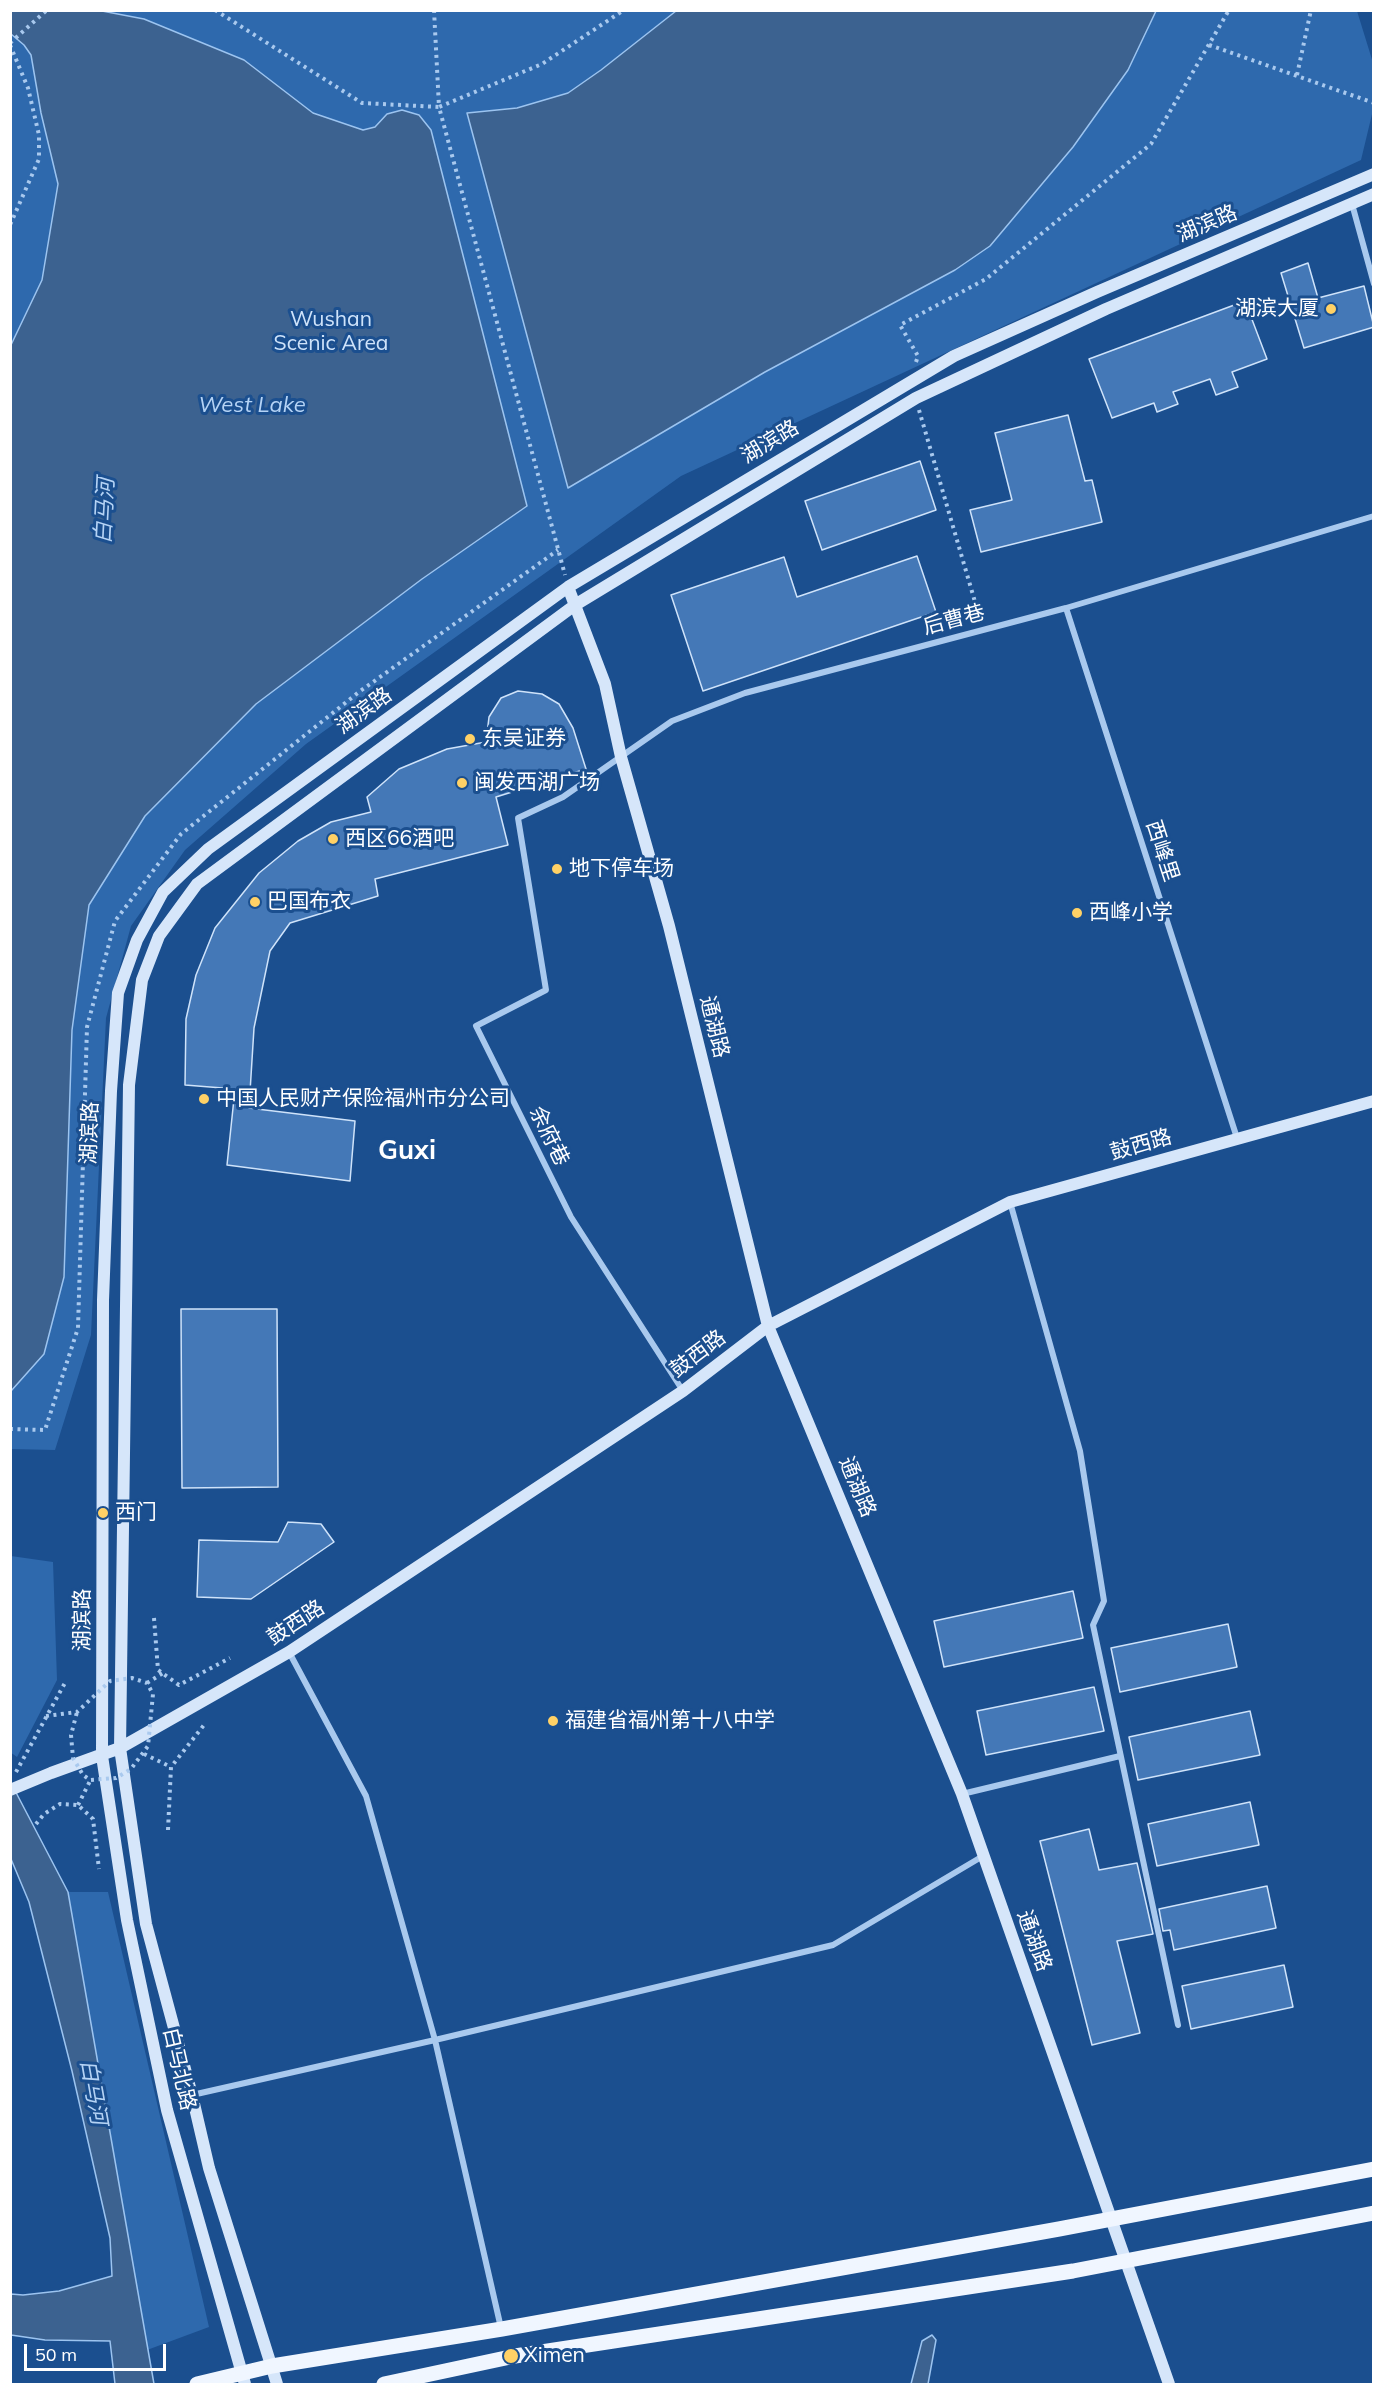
<!DOCTYPE html>
<html>
<head>
<meta charset="utf-8">
<style>
  body { margin:0 }
  #map { position:relative; width:1384px; height:2395px; overflow:hidden; background:#1b4f8f; font-family:Mulish,sans-serif }
  canvas { display:block }
  .frame { position:absolute; inset:0; border:12px solid #fff; pointer-events:none }
  .scale { position:absolute; left:24px; top:2344px; width:142px; height:27px; box-sizing:border-box; border:3px solid #fff; border-top:0; padding-left:8px; font-size:18px; line-height:21px; white-space:nowrap; color:#fff; -webkit-text-stroke:4px #1b4f8f; paint-order:stroke }
</style>
</head>
<body>
<div id="map">
<canvas width="1384" height="2395"></canvas>
<div class="frame"></div>
<div class="scale">50 m</div>
</div>
<script>
const c = document.querySelector('canvas').getContext('2d');
c.lineJoin = 'round';
function fill(path, color) {
  c.fillStyle = color;
  c.fill(path, 'evenodd');
}
function shape(rows) {
  const path = new Path2D();
  for (const r of rows) {
    path.moveTo(r[0], r[1]);
    for (let i = 2; i < r.length; i += 2) path.lineTo(r[i], r[i + 1]);
  }
  return path;
}
function stroke(path, color, width, dash) {
  c.strokeStyle = color;
  c.lineWidth = width;
  c.lineCap = dash ? 'butt' : 'round';
  c.setLineDash(dash || []);
  c.stroke(path);
}
function label(font, color, halo, rows, align = 'center') {
  c.font = font + ' Mulish,"Noto Sans SC",sans-serif';
  c.lineWidth = 6;
  c.setLineDash([]);
  c.textBaseline = 'middle';
  c.strokeStyle = halo;
  c.fillStyle = color;
  for (const [text, x, y, turn = 0] of rows) {
    c.save();
    c.translate(x, y);
    c.rotate((+turn || 0) * Math.PI / 180);
    c.textAlign = isNaN(turn) ? turn : align;
    if (halo) c.strokeText(text, 0, 0);
    c.fillText(text, 0, 0);
    c.restore();
  }
}
const green = shape([
  [11,11,1357,11,1374,66,1373,110,1361,160,681,476,306,744,185,850,131,926,106,1018,91,1335,55,1450,11,1449],
  [11,1556,53,1562,57,1680,17,1757,10,1752],
  [68,1892,108,1892,209,2327,147,2350]
]);
const water = shape([
  [11,10,102,11,144,19,244,60,313,113,363,130,375,127,387,114,402,110,419,115,431,130,527,506,422,579,256,704,145,816,89,905,72,1030,64,1277,44,1354,11,1391,10,347,42,280,58,184,41,113,31,55,24,45,11,34,11,10],
  [676,11,1156,11,1128,70,1073,147,990,246,955,270,765,372,568,488,467,113,517,108,568,93,601,70,676,11],
  [10,1781,68,1892,154,2384,115,2384,110,2341,45,2340,11,2335,11,2294,23,2295,59,2291,112,2276,110,2238,72,2071,29,1902,11,1859,10,1781],
  [932,2335,936,2340,928,2384,911,2384,922,2341,932,2335]
]);
const building = shape([
  [1308,263,1318,298,1364,286,1374,327,1304,348,1281,273,1308,263],
  [1245,301,1267,359,1232,372,1238,387,1216,395,1210,379,1173,392,1178,404,1157,412,1154,403,1112,418,1089,359,1245,301],
  [1068,415,1085,481,1092,480,1102,522,981,552,970,510,1012,500,995,433,1068,415],
  [920,461,936,510,822,550,805,501,920,461],
  [917,556,936,612,703,691,671,595,784,557,797,597,917,556],
  [518,691,542,694,559,704,573,728,586,769,496,797,508,845,375,879,378,896,290,923,270,951,254,1028,249,1108,355,1121,350,1181,227,1165,235,1089,185,1085,186,1019,196,975,215,928,259,873,298,841,331,822,371,812,367,797,399,769,447,749,486,742,489,717,501,698,518,691],
  [181,1309,277,1309,278,1487,182,1488,181,1309],
  [288,1522,321,1524,334,1542,251,1599,197,1597,199,1540,278,1542,288,1522],
  [1073,1591,1083,1638,944,1667,934,1621,1073,1591],
  [1228,1624,1237,1667,1120,1692,1111,1648,1228,1624],
  [1094,1687,1104,1731,986,1755,977,1711,1094,1687],
  [1250,1711,1260,1755,1138,1780,1129,1737,1250,1711],
  [1250,1802,1259,1845,1157,1866,1148,1824,1250,1802],
  [1089,1829,1099,1870,1137,1863,1153,1934,1117,1941,1140,2033,1092,2045,1040,1841,1089,1829],
  [1267,1886,1276,1928,1174,1950,1170,1930,1163,1931,1159,1909,1267,1886],
  [1284,1965,1293,2007,1191,2029,1182,1986,1284,1965]
]);
const path = shape([
  [215,10,362,103,439,107,565,575],
  [434,10,439,107,542,64,624,10],
  [10,43,47,10],
  [10,45,28,88,39,135,39,159,10,225],
  [1209,45,1374,103],
  [1297,75,1311,10],
  [916,362,918,356,900,325,986,279,1151,144,1229,10],
  [919,410,980,619],
  [10,1429,45,1430,78,1328,87,1027,115,921,181,834,359,692,558,550],
  [154,1618,158,1670,179,1685,230,1658],
  [147,1683,163,1673],
  [144,1754,171,1767],
  [16,1772,66,1681],
  [78,1805,90,1781],
  [36,1824,44,1814,60,1804,78,1805,93,1819,99,1869],
  [168,1830,171,1767,204,1725]
]);
const street = shape([
  [1352,204,1374,284],
  [1066,608,1237,1138],
  [1010,1202,1080,1451,1104,1601,1093,1625,1178,2025],
  [683,1391,571,1217,476,1026,546,990,518,818,563,797,672,721,745,693,1066,608,1374,516],
  [289,1652,366,1796,435,2040,501,2328],
  [962,1794,1120,1756],
  [192,2095,435,2040,833,1945,983,1856]
]);
const secondary = shape([
  [568,587,605,684,621,757,669,926,768,1326,962,1794,1169,2384],
  [10,1790,51,1773,120,1748,289,1652,683,1391,768,1326,1010,1202,1374,1101],
  [245,2384,167,2110,127,1920,102,1756,103,1300,111,1091,118,993,137,940,163,892,208,849,568,587,954,356,1097,292,1374,174],
  [277,2384,209,2168,192,2095,146,1924,120,1748,129,1085,142,980,159,936,197,884,575,605,916,398,1106,309,1374,194]
]);
const primary = shape([
  [197,2384,272,2366,502,2329,1059,2229,1374,2169],
  [384,2384,515,2356,1073,2271,1374,2213]
]);
const pathBridge = shape([
  [46,1716,77,1712,110,1681,132,1678,147,1683,153,1694,148,1746,131,1769,116,1778,90,1780,83,1775,73,1758,71,1735,77,1712]
]);
const markers = [
  [1331,309,6,"#ffd166"],
  [470,739,6,"#ffd166"],
  [462,783,6,"#ffd166"],
  [333,839,6,"#ffd166"],
  [557,869,6,"#ffd166"],
  [255,902,6,"#ffd166"],
  [1077,913,6,"#ffd166"],
  [204,1099,6,"#ffd166"],
  [103,1513,6,"#ffd166"],
  [553,1721,6,"#ffd166"],
  [511,2356,8,"#ffd166"]
];
const streetNames = [
  ["湖滨路",1207,224,-23],
  ["湖滨路",770,442,-31],
  ["后曹巷",954,620,-15],
  ["湖滨路",364,711,-36],
  ["西峰里",1162,851,72],
  ["通湖路",714,1027,76],
  ["湖滨路",90,1133,-88],
  ["余府巷",549,1136,64],
  ["鼓西路",1141,1145,-16],
  ["鼓西路",698,1354,-37],
  ["通湖路",857,1487,67],
  ["湖滨路",83,1620,-90],
  ["鼓西路",296,1623,-33],
  ["通湖路",1034,1941,70],
  ["白马北路",179,2069,77]
];
const poiNames = [
  ["湖滨大厦",1319,309,"right"],
  ["东吴证券",482,739],
  ["闽发西湖广场",474,783],
  ["西区66酒吧",345,839],
  ["地下停车场",569,869],
  ["巴国布衣",267,902],
  ["西峰小学",1089,913],
  ["中国人民财产保险福州市分公司",216,1099],
  ["西门",115,1513],
  ["福建省福州第十八中学",565,1721],
  ["Ximen",524,2356]
];
const parkNames = [
  ["Wushan",331,320],
  ["Scenic Area",331,344]
];
const waterNames = [
  ["West Lake",252,405],
  ["白马河",105,511,-87],
  ["白马河",93,2092,80]
];
const districtNames = [
  ["Guxi",407,1151]
];
fill(green, '#2e69ad');
fill(water, '#3c6290');
stroke(water, '#9cc4f0', 1.5);
fill(building, '#4478b7');
stroke(building, '#cfe3fa', 1.5);
stroke(path, '#a9c9ee', 4, [3, 4.5]);
stroke(street, '#a9c9ee', 6);
stroke(secondary, '#d6e6fa', 12);
stroke(primary, '#f0f6ff', 15);
stroke(pathBridge, '#a9c9ee', 4, [3, 4.5]);
for (const [x, y, r, color] of markers) {
  const dot = new Path2D();
  dot.arc(x, y, r, 0, 2 * Math.PI);
  c.fillStyle = color;
  c.fill(dot);
  stroke(dot, '#1b4f8f', 2);
}
label('21px', '#fff', '#1b4f8f', streetNames);
label('21px', '#fff', '#1b4f8f', poiNames, 'left');
label('21px', '#cfe3fa', '#1b4f8f', parkNames);
label('italic 22px', '#b5d3f5', '#1b4f8f', waterNames);
label('bold 27px', '#fff', '#1b4f8f', districtNames);
</script>
</body>
</html>
